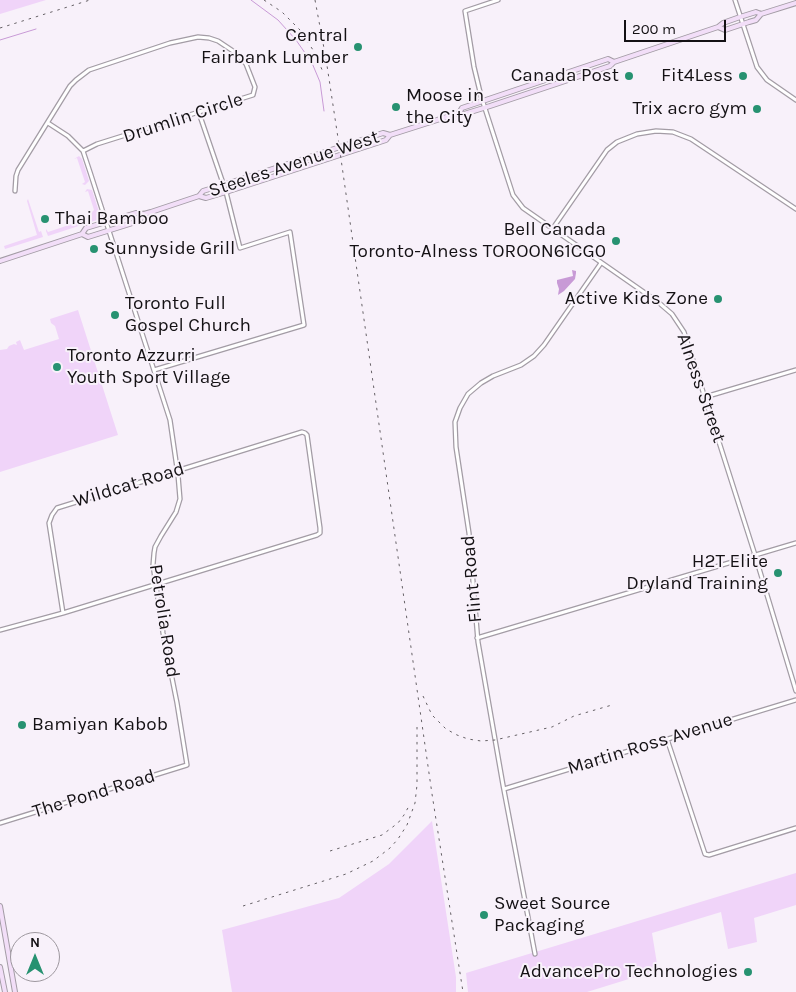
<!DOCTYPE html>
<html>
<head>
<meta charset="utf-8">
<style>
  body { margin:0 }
  #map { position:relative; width:796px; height:992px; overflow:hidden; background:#f8f1fa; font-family:Karla,sans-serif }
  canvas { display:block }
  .north { position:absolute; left:10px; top:932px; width:50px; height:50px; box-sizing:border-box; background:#f8f1fa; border:1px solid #9d979e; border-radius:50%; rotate:0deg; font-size:14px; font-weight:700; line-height:20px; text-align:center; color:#141114 }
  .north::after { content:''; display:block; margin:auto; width:18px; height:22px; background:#279271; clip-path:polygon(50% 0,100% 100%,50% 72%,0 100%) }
  .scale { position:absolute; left:624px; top:20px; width:102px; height:22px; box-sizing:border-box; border:2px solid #141114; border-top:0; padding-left:6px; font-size:15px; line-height:18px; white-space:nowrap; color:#141114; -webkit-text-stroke:4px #f8f1fa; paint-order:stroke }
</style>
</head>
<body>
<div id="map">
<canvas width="796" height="992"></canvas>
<div class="north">N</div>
<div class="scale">200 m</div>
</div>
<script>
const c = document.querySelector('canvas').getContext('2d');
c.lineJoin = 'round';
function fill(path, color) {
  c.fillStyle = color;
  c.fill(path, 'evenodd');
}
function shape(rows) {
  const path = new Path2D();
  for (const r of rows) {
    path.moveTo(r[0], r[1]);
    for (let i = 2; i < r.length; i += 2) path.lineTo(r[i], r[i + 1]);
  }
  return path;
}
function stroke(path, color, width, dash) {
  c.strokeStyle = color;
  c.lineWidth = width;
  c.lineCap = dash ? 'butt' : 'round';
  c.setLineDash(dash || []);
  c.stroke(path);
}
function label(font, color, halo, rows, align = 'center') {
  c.font = font + ' Karla,sans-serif';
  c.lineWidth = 4;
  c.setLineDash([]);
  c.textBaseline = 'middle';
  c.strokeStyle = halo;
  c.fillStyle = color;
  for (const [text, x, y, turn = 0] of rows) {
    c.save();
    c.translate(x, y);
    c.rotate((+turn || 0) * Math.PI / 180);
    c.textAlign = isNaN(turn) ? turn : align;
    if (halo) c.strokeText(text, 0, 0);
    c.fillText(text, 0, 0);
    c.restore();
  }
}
const green = shape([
  [0,0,46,0,0,14],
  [79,156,82,159,89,181,85,185,82,184,85,182,77,158,74,159],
  [87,189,92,190,100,215,100,219,48,236,46,231,46,229,48,232,90,218,90,215,92,212,94,210,88,191,85,192],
  [28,199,39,232,41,231,43,237,5,249,4,246,37,235,27,201],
  [78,310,118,435,0,472,0,350,7,349,9,346,14,344,17,345,16,342,20,340,24,350,59,339,55,326,51,323,50,319],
  [432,821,456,977,456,992,232,992,222,930,339,898,389,864],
  [796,873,796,905,754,918,757,942,728,949,721,912,652,933,658,970,587,992,468,992,466,973]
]);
const water = shape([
  [572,270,576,271,576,273,575,279,564,291,558,295,559,289,557,283,557,280,573,276]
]);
const stream = shape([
  [251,0,278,20,296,40,312,63,320,82,324,111],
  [0,40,36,29]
]);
const minor = shape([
  [498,0,465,11,474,67,481,96,513,195,523,208,658,302,672,314,684,332,755,555,796,691],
  [735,0,757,67,767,80,796,100],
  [15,191,16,176,18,170,70,86,76,80,89,70,170,43,198,37,209,38,218,41,236,53,246,64,255,87,253,95,97,144,83,151],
  [553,228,607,150,617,142,637,134,656,131,673,132,691,139,796,209],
  [154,370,304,325,290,232,240,248,226,192,199,113],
  [705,397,796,370],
  [0,630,63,613,317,535,320,533,320,528,307,435,305,433,302,432,57,508,52,515,49,523,63,613],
  [477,638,796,543],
  [667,739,705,854,709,855,796,828],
  [504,789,796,700],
  [0,823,187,765,177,703,163,633,153,565,154,553,155,547,161,536,176,512,180,499,178,475,170,420,90,172,83,151,68,136,48,123],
  [535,954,503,785,478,642,469,533,456,447,455,422,460,408,468,394,481,383,493,376,521,365,534,356,544,345,601,263]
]);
const secondary = shape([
  [718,27,725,30,749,22,756,20,761,14],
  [459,113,462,108,590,65,608,59,614,62],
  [199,196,206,198,226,192,386,140,390,135,459,113,464,114,490,106,610,66,614,62,718,27,723,23,740,17,756,12,761,14,796,3],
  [82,234,88,237,139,221,144,214],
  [0,261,82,234,86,228,136,213,144,214,151,212,199,196,203,191,248,177,383,133,390,135],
  [0,906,15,992],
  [0,967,5,992]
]);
const rail = shape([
  [264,0,282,12,300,30,315,53,323,72],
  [315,0,326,59,338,138,432,794,463,992],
  [0,28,90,0],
  [423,696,432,715,446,729,457,735,468,739,481,741,495,740,543,729,552,727,574,716,612,705],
  [330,851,382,835,398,823,404,815,409,806],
  [243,906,346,874,373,861,390,848,398,839,407,825,415,803,417,785,417,727]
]);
const markers = [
  [358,47,5,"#279271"],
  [629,76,5,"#279271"],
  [743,76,5,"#279271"],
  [396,107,5,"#279271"],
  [757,109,5,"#279271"],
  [45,219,5,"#279271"],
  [616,241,5,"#279271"],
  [94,249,5,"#279271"],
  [718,299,5,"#279271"],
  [115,315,5,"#279271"],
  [57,367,5,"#279271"],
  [778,573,5,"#279271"],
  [22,725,5,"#279271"],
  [484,915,5,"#279271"],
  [748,972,5,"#279271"]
];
const poiNames = [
  ["Central",348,36],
  ["Fairbank Lumber",348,58],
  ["Canada Post",619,76],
  ["Fit4Less",733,76],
  ["Moose in",406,96,"left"],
  ["the City",406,118,"left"],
  ["Trix acro gym",747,109],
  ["Thai Bamboo",55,219,"left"],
  ["Bell Canada",606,230],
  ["Toronto-Alness TOROON61CG0",606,252],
  ["Sunnyside Grill",104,249,"left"],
  ["Active Kids Zone",708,299],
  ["Toronto Full",125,304,"left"],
  ["Gospel Church",125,326,"left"],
  ["Toronto Azzurri",67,356,"left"],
  ["Youth Sport Village",67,378,"left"],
  ["H2T Elite",768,562],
  ["Dryland Training",768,584],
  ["Bamiyan Kabob",32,725,"left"],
  ["Sweet Source",494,904,"left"],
  ["Packaging",494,926,"left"],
  ["AdvancePro Technologies",738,972]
];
const streetNames = [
  ["Drumlin Circle",183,118,-18],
  ["Steeles Avenue West",294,164,-18],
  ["Alness Street",701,388,71],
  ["Wildcat Road",129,485,-17],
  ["Flint Road",472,579,-95],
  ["Petrolia Road",164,621,81],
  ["Martin Ross Avenue",650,744,-17],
  ["The Pond Road",94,794,-17]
];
fill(green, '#f0d4f9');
fill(water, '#c89ad6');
stroke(stream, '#c89ad6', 1);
stroke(minor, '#a39ca5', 5.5);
stroke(secondary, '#a39ca5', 6);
stroke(minor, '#fff', 3);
stroke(secondary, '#f2def8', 4);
stroke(rail, '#656065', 1, [2.5, 5]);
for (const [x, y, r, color] of markers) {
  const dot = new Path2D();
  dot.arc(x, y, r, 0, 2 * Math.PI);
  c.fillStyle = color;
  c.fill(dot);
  stroke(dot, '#f8f1fa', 2);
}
label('19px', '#141114', '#f8f1fa', poiNames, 'right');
label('19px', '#141114', '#f8f1fa', streetNames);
</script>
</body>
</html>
